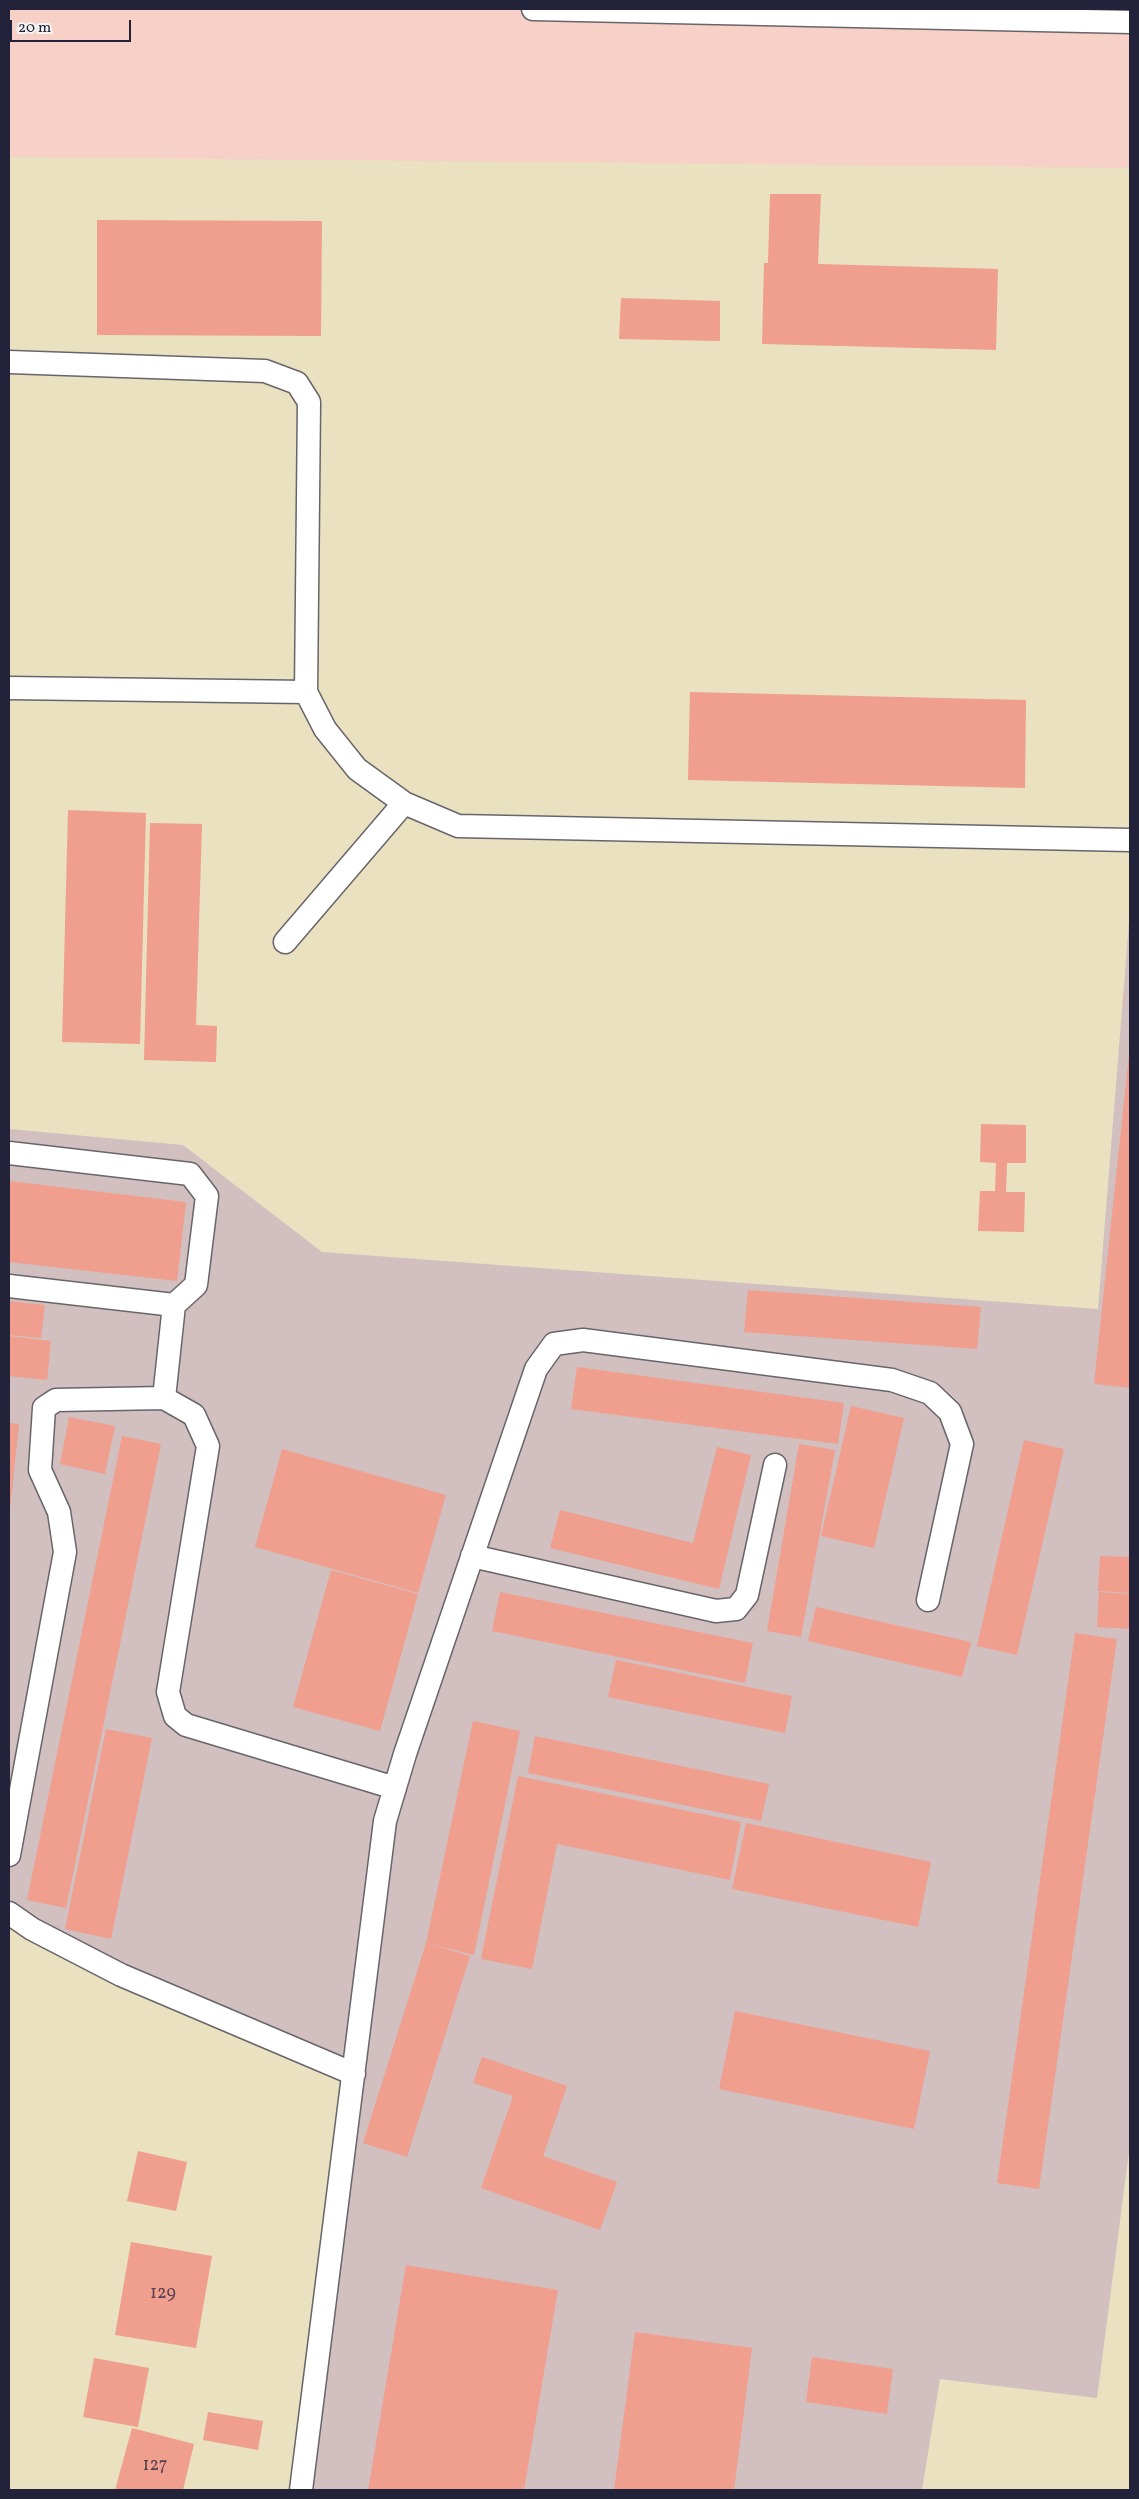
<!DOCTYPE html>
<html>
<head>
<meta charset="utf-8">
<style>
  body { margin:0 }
  #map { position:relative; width:1139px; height:2499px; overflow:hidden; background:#e9e1c0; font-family:Vollkorn,serif }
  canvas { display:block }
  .frame { position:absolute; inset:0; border:10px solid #22223b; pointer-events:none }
  .scale { position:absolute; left:10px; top:20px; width:121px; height:22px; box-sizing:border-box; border:2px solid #22223b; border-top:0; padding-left:6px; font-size:15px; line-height:18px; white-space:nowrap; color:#22223b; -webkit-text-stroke:4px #f6f6f2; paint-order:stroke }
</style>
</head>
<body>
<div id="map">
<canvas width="1139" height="2499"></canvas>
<div class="frame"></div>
<div class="scale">20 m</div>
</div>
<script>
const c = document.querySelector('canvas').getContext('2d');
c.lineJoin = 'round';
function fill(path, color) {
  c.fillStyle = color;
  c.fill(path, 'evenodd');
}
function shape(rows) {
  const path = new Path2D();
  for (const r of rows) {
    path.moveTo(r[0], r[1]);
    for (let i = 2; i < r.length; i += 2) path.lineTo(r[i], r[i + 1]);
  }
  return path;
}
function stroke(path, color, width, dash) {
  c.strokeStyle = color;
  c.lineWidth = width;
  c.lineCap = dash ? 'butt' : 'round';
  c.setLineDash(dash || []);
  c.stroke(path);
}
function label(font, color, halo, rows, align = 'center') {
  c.font = font + ' Vollkorn,serif';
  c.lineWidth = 4.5;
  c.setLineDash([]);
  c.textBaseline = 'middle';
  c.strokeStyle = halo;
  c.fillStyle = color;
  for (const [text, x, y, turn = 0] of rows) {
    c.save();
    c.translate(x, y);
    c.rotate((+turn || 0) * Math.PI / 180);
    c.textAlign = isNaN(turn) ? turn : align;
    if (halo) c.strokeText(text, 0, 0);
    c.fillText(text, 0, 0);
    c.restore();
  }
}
const built = shape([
  [9,9,1130,9,1130,168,9,157]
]);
const industrial = shape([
  [1130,910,1130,2144,1097,2398,940,2379,922,2490,301,2490,349,2080,9,1916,9,1129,183,1145,322,1252,1098,1309]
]);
const building = shape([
  [770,194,821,194,818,264,998,269,996,350,762,344,764,263,768,263],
  [97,220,322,221,321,336,97,335],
  [621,298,720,301,720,341,619,339],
  [690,692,1026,700,1025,788,688,780],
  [68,810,146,813,140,1044,62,1042],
  [150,823,202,824,196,1025,217,1026,216,1062,144,1060],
  [1129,1054,1130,1054,1130,1388,1094,1384],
  [981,1124,1026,1125,1026,1163,1007,1163,1006,1192,1025,1192,1024,1232,978,1231,980,1191,995,1191,996,1163,980,1162],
  [9,1181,186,1202,177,1281,9,1262],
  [748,1290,981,1307,977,1349,744,1332],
  [9,1301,45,1305,41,1338,9,1335],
  [9,1336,51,1341,47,1380,9,1376],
  [577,1367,844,1403,838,1444,571,1409],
  [851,1406,904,1418,874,1548,821,1536],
  [69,1417,115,1426,105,1474,60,1464],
  [9,1423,19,1424,10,1510,9,1510],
  [122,1436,161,1444,66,1908,27,1900],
  [1024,1440,1064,1449,1017,1655,977,1646],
  [799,1444,835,1450,801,1637,767,1631],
  [717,1447,751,1455,719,1589,550,1548,560,1510,693,1543],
  [282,1449,446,1495,418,1593,255,1547],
  [1100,1556,1130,1557,1130,1593,1098,1591],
  [331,1570,418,1594,380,1731,293,1707],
  [500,1592,753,1643,745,1683,492,1631],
  [1099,1592,1130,1594,1130,1629,1097,1627],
  [816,1607,971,1642,962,1677,808,1641],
  [1075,1633,1117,1639,1039,2189,997,2183],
  [616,1660,792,1696,785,1733,608,1697],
  [473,1721,520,1731,474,1955,426,1943],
  [106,1729,152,1738,111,1939,65,1929],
  [535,1736,769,1784,761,1821,528,1773],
  [518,1776,741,1822,730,1880,557,1844,532,1969,481,1959],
  [746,1823,931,1862,918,1927,732,1889],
  [426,1943,470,1956,407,2157,363,2143],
  [735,2011,930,2051,914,2129,719,2089],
  [482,2057,567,2086,543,2156,617,2182,600,2230,481,2188,513,2096,473,2083],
  [138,2151,187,2162,176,2211,127,2201],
  [131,2242,212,2256,196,2348,115,2335],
  [406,2265,558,2290,524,2490,368,2490],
  [635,2332,752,2348,734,2490,614,2490],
  [812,2357,893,2369,887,2414,806,2402],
  [94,2358,149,2368,138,2427,83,2417],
  [208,2412,263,2421,258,2450,203,2440],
  [132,2428,194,2444,183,2490,115,2490]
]);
const service = shape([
  [533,9,1130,22],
  [9,362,265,371,297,383,309,402,306,692,325,729,357,769,404,803,458,826,1130,840],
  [9,688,306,692],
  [285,942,404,803],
  [9,1153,190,1174,207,1196,196,1285,174,1305,164,1398],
  [9,1286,174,1305],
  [472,1556,716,1611,736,1609,747,1595,775,1465],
  [9,1855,65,1552,59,1512,40,1470,44,1408,56,1400,164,1398,194,1415,208,1446,168,1692,175,1716,186,1725,395,1788],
  [9,1913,32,1929,121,1975,354,2074],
  [301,2490,385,1821,405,1754,536,1369,554,1344,583,1340,892,1380,930,1393,950,1412,962,1444,928,1600]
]);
const numberNames = [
  ["129",163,2295],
  ["127",155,2467]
];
fill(built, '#f7d1c8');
fill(industrial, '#d2bfc0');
fill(building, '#f09e8d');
stroke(service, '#68656a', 25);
stroke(service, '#fff', 22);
label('18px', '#564150', null, numberNames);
</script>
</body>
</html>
